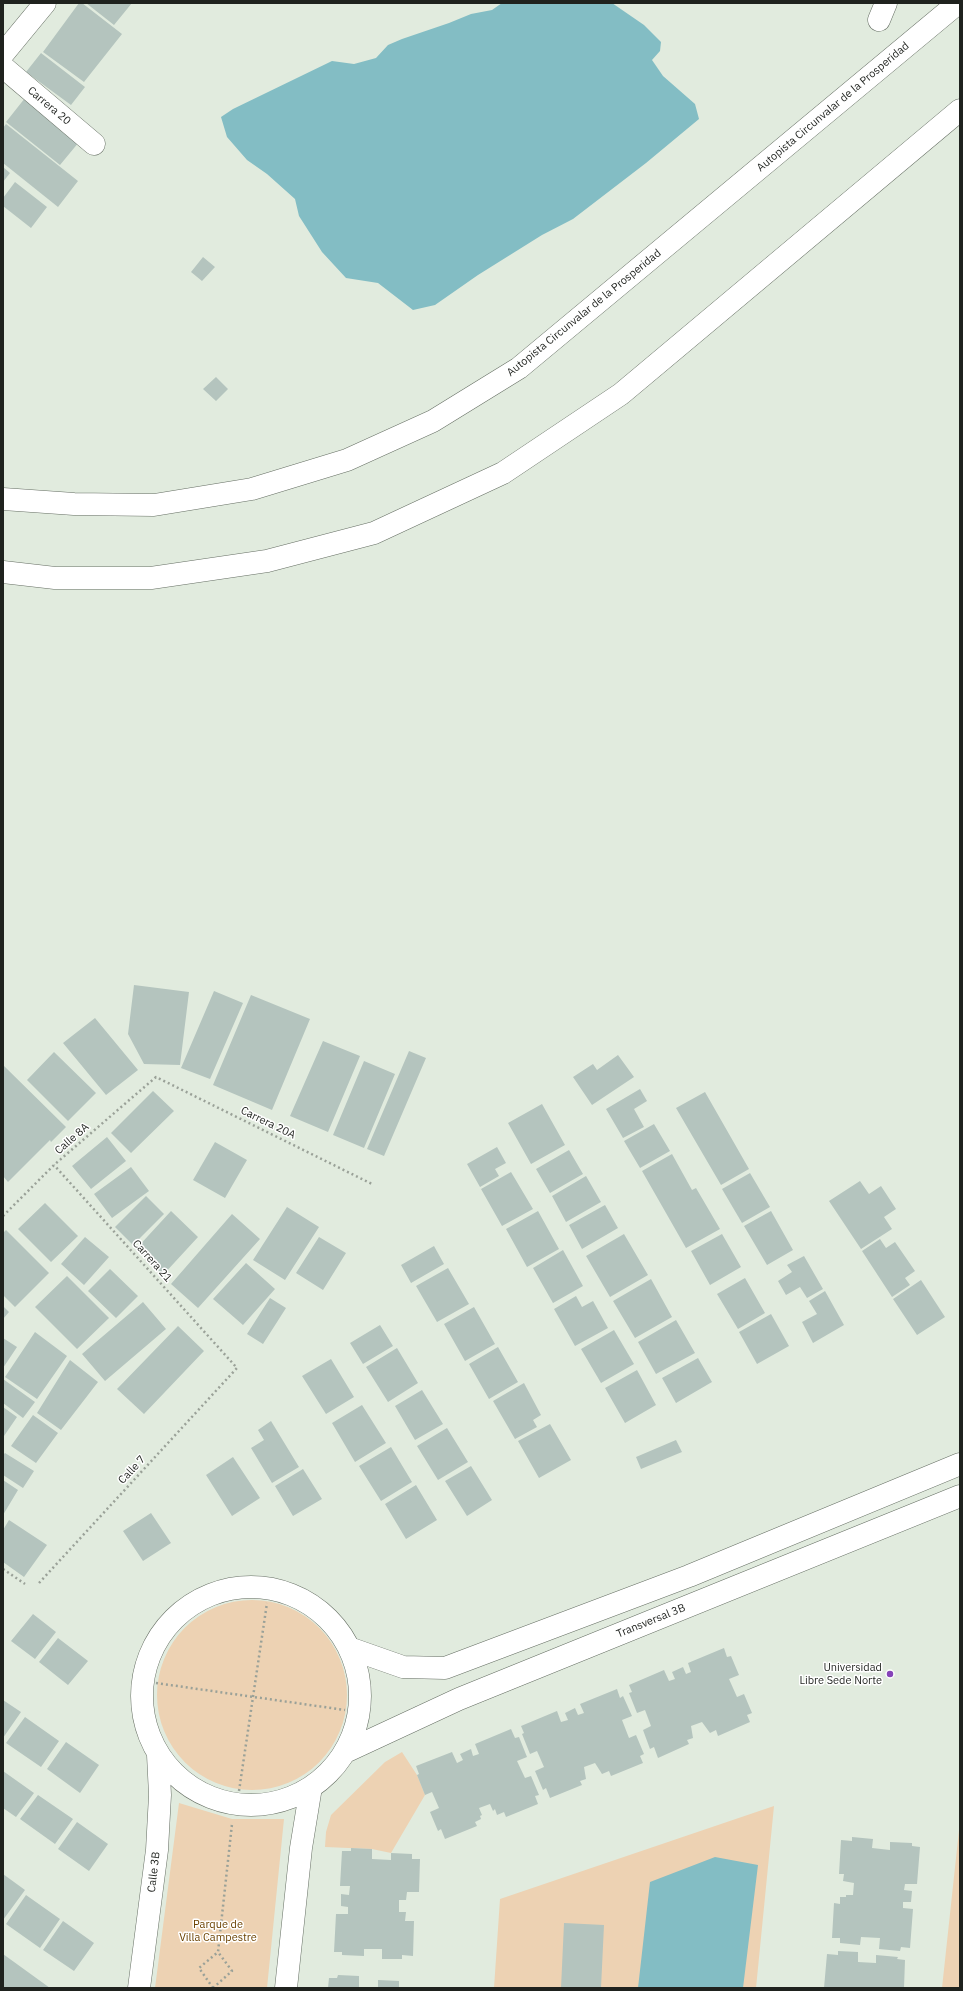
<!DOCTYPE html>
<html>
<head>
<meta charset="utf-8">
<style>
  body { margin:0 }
  #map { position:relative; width:963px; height:1991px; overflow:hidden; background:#e1ebde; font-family:"IBM Plex Sans",sans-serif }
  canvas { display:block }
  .frame { position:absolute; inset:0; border:4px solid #1f221e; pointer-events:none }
</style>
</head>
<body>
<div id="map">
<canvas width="963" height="1991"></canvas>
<div class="frame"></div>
</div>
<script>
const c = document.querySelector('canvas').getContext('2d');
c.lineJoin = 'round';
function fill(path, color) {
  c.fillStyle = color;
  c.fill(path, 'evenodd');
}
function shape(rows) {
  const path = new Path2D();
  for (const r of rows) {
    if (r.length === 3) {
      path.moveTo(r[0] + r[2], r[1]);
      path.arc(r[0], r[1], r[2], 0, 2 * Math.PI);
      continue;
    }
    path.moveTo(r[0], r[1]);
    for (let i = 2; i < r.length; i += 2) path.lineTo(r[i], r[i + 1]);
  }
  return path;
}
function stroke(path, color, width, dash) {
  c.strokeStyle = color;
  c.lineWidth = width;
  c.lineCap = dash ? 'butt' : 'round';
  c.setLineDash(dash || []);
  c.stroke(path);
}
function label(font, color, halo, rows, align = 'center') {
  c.font = font + ' "IBM Plex Sans",sans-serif';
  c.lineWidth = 3;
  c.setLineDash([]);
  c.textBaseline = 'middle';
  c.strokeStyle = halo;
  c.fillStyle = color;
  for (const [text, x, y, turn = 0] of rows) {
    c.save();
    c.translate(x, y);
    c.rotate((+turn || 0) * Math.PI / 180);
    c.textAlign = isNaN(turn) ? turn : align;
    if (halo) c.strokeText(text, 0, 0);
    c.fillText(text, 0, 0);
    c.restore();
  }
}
const green = shape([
  [252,1695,95],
  [402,1752,417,1775,425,1795,391,1853,372,1849,325,1847,326,1832,331,1815,385,1762],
  [179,1803,232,1819,284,1819,267,1988,155,1988],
  [774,1806,756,1988,494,1988,500,1899],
  [960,1821,960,1988,942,1988]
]);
const water = shape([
  [502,3,612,3,644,25,661,42,660,51,652,60,663,76,695,104,699,119,646,163,573,219,542,235,478,275,435,305,413,310,378,283,346,278,322,252,299,216,295,199,267,174,247,160,227,137,221,117,233,109,332,61,354,64,376,58,388,45,402,39,449,23,471,14,492,10],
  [715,1857,758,1865,743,1988,638,1988,650,1882]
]);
const building = shape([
  [79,3,82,3,122,34,84,82,43,52],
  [86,3,132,3,114,25],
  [41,53,85,87,71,105,26,72],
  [25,98,79,142,60,165,6,122],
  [6,124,78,181,58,207,3,163,3,128],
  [3,167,10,173,3,182],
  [15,182,47,207,31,228,3,206,3,198],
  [203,257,215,267,202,281,191,272],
  [216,377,228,389,216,401,203,389],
  [134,985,189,992,180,1065,144,1064,128,1034],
  [214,991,243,1003,210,1079,181,1068],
  [251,995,310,1019,272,1110,213,1085],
  [95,1018,138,1070,106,1095,63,1043],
  [323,1041,360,1056,328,1132,290,1116],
  [409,1051,426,1058,384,1156,367,1149],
  [54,1052,96,1093,68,1121,27,1080],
  [618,1055,634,1077,592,1105,573,1077,593,1064,597,1070],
  [364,1061,395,1074,364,1148,333,1135],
  [3,1065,66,1127,51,1142,50,1140,8,1182,3,1176],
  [640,1089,647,1101,634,1109,644,1127,623,1138,606,1109],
  [153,1091,174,1111,131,1153,111,1133],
  [705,1092,749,1169,721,1185,676,1108],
  [542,1104,565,1145,531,1164,508,1123],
  [654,1124,670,1151,640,1168,624,1141],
  [107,1137,126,1161,91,1189,72,1166],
  [215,1142,247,1160,225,1198,193,1180],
  [497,1147,506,1163,495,1169,499,1176,480,1187,467,1164],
  [569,1150,583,1174,550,1193,536,1169],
  [672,1154,692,1190,696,1188,720,1229,686,1248,642,1171],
  [131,1167,149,1191,112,1218,94,1194],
  [511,1172,533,1209,502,1226,481,1189],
  [750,1173,770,1207,742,1223,722,1189],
  [586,1176,601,1202,566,1222,552,1196],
  [860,1181,869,1194,881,1186,896,1209,884,1217,892,1229,861,1249,829,1201],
  [146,1196,164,1214,133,1245,115,1227],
  [45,1203,78,1236,51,1262,18,1229],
  [605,1205,618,1228,582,1249,569,1225],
  [287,1207,319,1227,285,1280,253,1260],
  [171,1211,198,1237,163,1275,136,1249],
  [538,1211,559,1249,527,1267,506,1229],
  [771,1211,793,1250,767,1265,744,1226],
  [232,1214,260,1239,198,1308,171,1284],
  [6,1230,49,1273,15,1307,3,1295,3,1233],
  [624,1234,648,1275,610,1297,586,1256],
  [722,1234,741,1267,710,1285,691,1251],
  [85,1237,109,1257,84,1285,61,1264],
  [319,1237,346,1253,323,1290,296,1273],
  [880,1239,886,1248,895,1242,915,1271,905,1278,910,1285,892,1297,862,1251],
  [434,1246,444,1264,411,1283,401,1265],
  [563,1250,583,1286,553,1303,533,1268],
  [804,1256,823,1289,807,1298,800,1287,786,1295,778,1281,792,1272,787,1265],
  [246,1263,275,1289,243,1325,213,1299],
  [448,1268,469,1304,437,1322,416,1286],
  [110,1269,138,1296,116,1318,88,1291],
  [67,1276,109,1318,77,1349,35,1307],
  [745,1278,765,1313,738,1329,717,1294],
  [651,1279,672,1317,635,1338,613,1301],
  [921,1280,945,1317,917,1335,893,1299],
  [825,1291,844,1325,813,1343,802,1322,817,1314,809,1301],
  [576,1296,582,1307,593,1301,608,1328,575,1346,554,1309],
  [270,1298,286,1308,263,1344,247,1334],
  [143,1302,166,1329,105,1381,82,1354],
  [3,1306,9,1312,3,1319],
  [474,1307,495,1344,465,1361,444,1324],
  [771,1314,789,1346,757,1364,739,1332],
  [676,1320,695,1353,656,1374,638,1342],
  [380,1325,393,1346,363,1364,350,1343],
  [178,1326,204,1351,144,1414,117,1389],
  [614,1330,634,1364,601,1383,581,1349],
  [35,1332,67,1356,37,1399,5,1377],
  [3,1338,17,1347,3,1368],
  [498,1347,518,1382,489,1399,469,1364],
  [397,1348,418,1383,388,1402,366,1367],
  [698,1358,712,1382,676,1403,662,1378],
  [331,1359,354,1397,326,1414,302,1376],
  [70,1360,98,1382,61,1430,37,1413],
  [637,1370,656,1405,625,1423,605,1388],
  [3,1379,35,1402,23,1418,3,1403],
  [524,1383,541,1415,533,1420,537,1427,515,1439,493,1401],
  [422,1390,443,1424,415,1440,395,1406],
  [362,1405,386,1443,355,1462,332,1423],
  [3,1407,17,1417,4,1436,3,1435],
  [33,1415,58,1433,36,1463,11,1446],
  [271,1421,299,1467,272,1483,251,1448,264,1440,258,1430],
  [550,1424,571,1460,539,1478,518,1441],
  [447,1428,468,1462,438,1480,417,1446],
  [676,1440,682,1452,641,1469,636,1457],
  [391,1447,412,1482,381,1501,359,1466],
  [5,1453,34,1471,23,1488,3,1475,3,1455],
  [233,1457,260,1498,232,1516,206,1475],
  [471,1466,492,1500,467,1516,445,1481],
  [303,1469,322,1499,293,1516,275,1486],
  [3,1480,18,1490,3,1515],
  [416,1485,437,1520,406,1539,385,1504],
  [151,1513,171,1543,143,1561,123,1531],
  [9,1520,47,1545,24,1577,3,1562,3,1530],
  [33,1614,56,1632,35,1659,11,1641],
  [58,1638,88,1661,68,1685,39,1662],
  [724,1648,727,1657,731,1656,739,1675,729,1679,737,1697,744,1694,752,1713,747,1715,750,1722,718,1736,716,1730,710,1733,702,1722,691,1726,693,1738,687,1740,689,1744,658,1758,654,1747,650,1749,643,1730,651,1726,645,1710,637,1713,629,1693,632,1692,629,1685,664,1670,669,1681,675,1679,672,1672,683,1667,686,1674,691,1672,688,1663],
  [617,1689,620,1698,623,1696,632,1716,622,1720,629,1738,636,1735,644,1754,640,1756,643,1763,611,1776,609,1771,602,1774,595,1763,584,1767,586,1779,580,1781,582,1785,550,1798,546,1788,543,1790,535,1771,544,1767,537,1751,530,1754,522,1734,524,1733,521,1726,557,1711,561,1722,568,1720,565,1713,575,1708,578,1715,584,1713,580,1704],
  [3,1700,21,1712,3,1738],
  [25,1717,59,1741,41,1767,6,1743],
  [511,1729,515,1738,519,1737,527,1757,517,1761,525,1778,531,1776,539,1795,535,1796,538,1804,506,1817,504,1812,497,1815,495,1809,493,1811,490,1804,479,1808,482,1815,480,1816,481,1819,475,1822,477,1826,445,1839,441,1829,438,1831,430,1812,439,1808,432,1792,425,1795,417,1775,419,1774,416,1766,452,1752,457,1763,463,1760,460,1754,471,1749,473,1756,479,1754,475,1744],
  [66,1742,99,1765,80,1793,47,1769],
  [3,1771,34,1793,16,1817,3,1808],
  [38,1795,73,1819,55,1844,20,1819],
  [77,1822,108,1844,89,1871,58,1849],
  [852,1837,873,1839,872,1848,890,1850,890,1842,912,1843,912,1846,920,1847,917,1884,905,1884,904,1890,912,1891,911,1902,903,1902,903,1908,913,1909,910,1948,901,1947,900,1951,879,1949,880,1938,861,1937,860,1945,840,1943,840,1938,832,1938,834,1903,840,1904,840,1897,846,1897,846,1895,853,1895,854,1883,843,1881,844,1874,839,1874,841,1840,852,1841],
  [351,1848,372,1849,372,1859,391,1860,391,1853,412,1854,412,1859,420,1859,419,1892,407,1892,406,1900,399,1900,399,1912,406,1912,405,1921,414,1921,413,1956,402,1955,402,1959,382,1959,382,1949,364,1949,364,1956,342,1955,342,1952,334,1952,336,1914,348,1914,348,1907,341,1906,341,1894,349,1895,350,1886,340,1886,342,1851,351,1851],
  [3,1874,25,1890,3,1920],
  [26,1895,60,1919,40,1948,6,1924],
  [63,1921,94,1943,74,1971,43,1950],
  [564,1923,604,1925,601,1988,561,1988],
  [838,1951,858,1952,858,1962,876,1963,876,1955,898,1957,897,1959,905,1960,904,1988,824,1988,827,1954,838,1955],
  [3,1954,50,1988,3,1988],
  [338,1975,359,1976,359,1988,328,1988,329,1978,337,1978],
  [378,1980,399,1981,399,1988,378,1988]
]);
const path = shape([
  [3,1216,54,1165,156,1077,372,1184],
  [3,1569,25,1584],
  [39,1583,237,1368,54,1165],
  [156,1683,345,1710],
  [239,1791,267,1603],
  [213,1988,199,1968,218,1952,232,1824],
  [213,1988,232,1971,218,1952]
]);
const street = shape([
  [879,20,886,3],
  [3,67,94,144],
  [251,1696,109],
  [349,1648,403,1667,445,1668,689,1576,960,1464],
  [345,1752,459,1699,960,1496],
  [139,1988,157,1850,160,1795,158,1755],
  [286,1988,301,1848,311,1787]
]);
const secondary = shape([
  [3,54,45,3]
]);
const highway = shape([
  [3,499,74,504,154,505,252,489,347,460,433,421,519,368,958,3],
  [3,572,55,578,151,578,267,561,374,533,503,473,621,394,960,110]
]);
const markers = [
  [890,1674,4,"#8543b8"]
];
const streetNames = [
  ["Carrera 20",49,106,40],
  ["Autopista Circunvalar de la Prosperidad",833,107,-40],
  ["Autopista Circunvalar de la Prosperidad",584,313,-39],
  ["Carrera 20A",268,1123,26],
  ["Calle 8A",72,1139,-41],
  ["Carrera 21",152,1261,48],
  ["Calle 7",132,1470,-47],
  ["Transversal 3B",651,1621,-22],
  ["Calle 3B",154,1872,-83]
];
const poiNames = [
  ["Universidad",882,1668],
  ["Libre Sede Norte",882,1681]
];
const parkNames = [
  ["Parque de",218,1925],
  ["Villa Campestre",218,1938]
];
fill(green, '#edd2b3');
fill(water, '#83bdc4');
fill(building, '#b4c4be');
stroke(street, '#656e63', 23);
stroke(secondary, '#656e63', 23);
stroke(highway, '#656e63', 23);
stroke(path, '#9aa198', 2.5, [2, 3]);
stroke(street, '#fff', 22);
stroke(secondary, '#fff', 22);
stroke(highway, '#fff', 22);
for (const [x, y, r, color] of markers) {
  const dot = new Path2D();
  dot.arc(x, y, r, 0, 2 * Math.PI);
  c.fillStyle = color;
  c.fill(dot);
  stroke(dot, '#fff', 1.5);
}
label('11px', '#1f221e', '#fff', streetNames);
label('11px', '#1f221e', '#fff', poiNames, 'right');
label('11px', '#6b4200', '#fff', parkNames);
</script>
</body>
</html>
